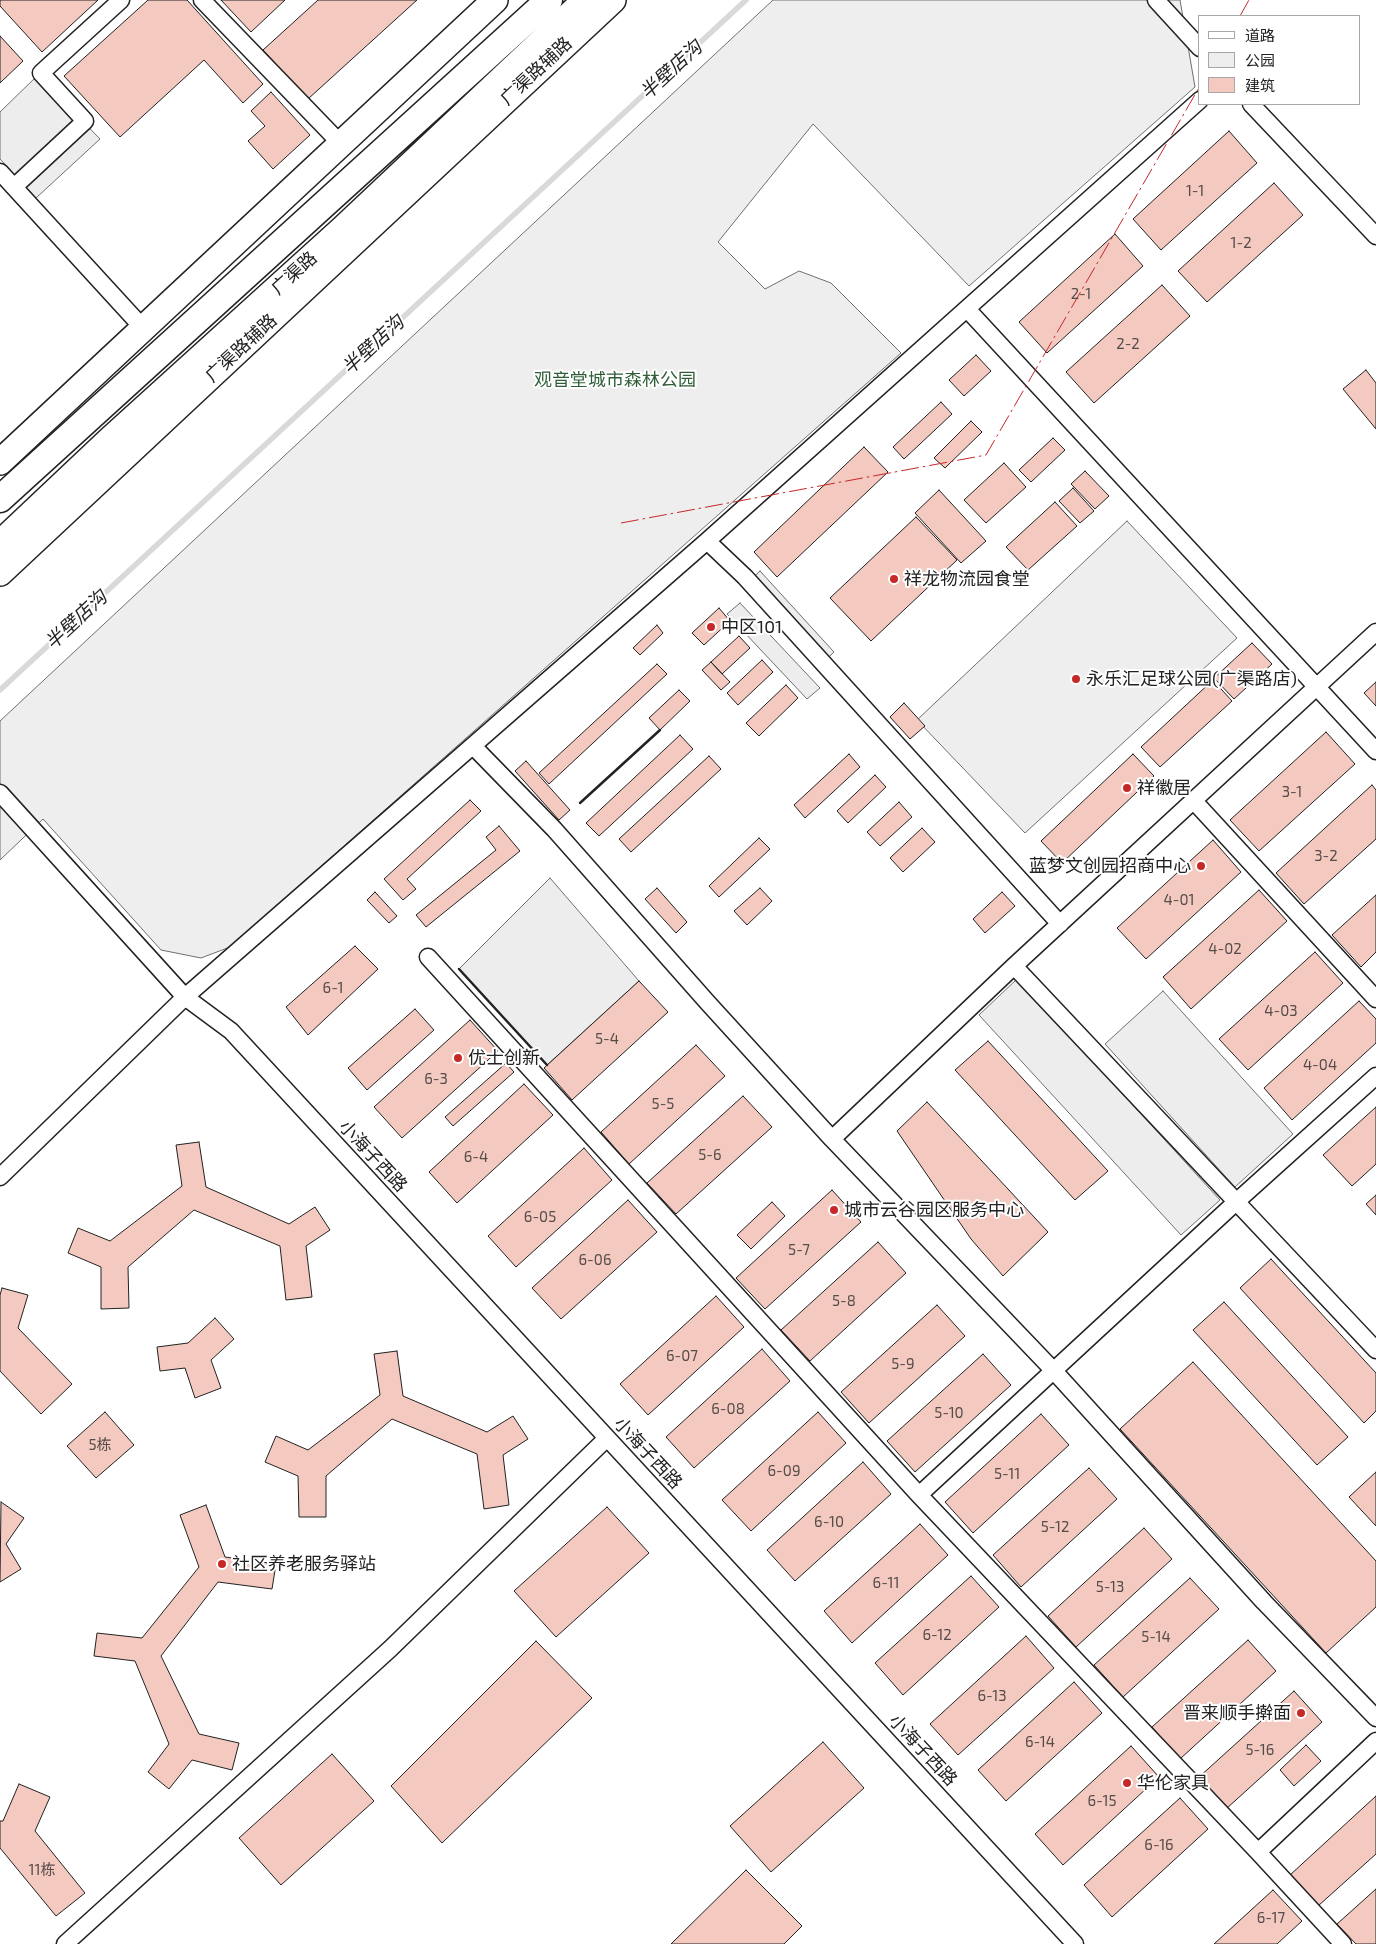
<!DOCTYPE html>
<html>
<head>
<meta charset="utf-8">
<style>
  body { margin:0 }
  #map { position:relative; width:1376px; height:1944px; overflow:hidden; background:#fff; font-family:"Exo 2","Noto Sans SC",sans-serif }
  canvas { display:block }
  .legend { position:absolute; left:1198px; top:15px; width:162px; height:90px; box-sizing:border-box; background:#fff; border:1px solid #a7a7a7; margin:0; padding:6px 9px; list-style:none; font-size:15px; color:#222 }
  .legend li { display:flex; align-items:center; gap:10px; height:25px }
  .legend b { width:25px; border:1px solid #a7a7a7 }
</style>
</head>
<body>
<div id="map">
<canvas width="1376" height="1944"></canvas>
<ul class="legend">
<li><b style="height:6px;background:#fff"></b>道路</li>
<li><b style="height:14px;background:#eee"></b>公园</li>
<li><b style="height:14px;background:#f3c9c0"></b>建筑</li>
</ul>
</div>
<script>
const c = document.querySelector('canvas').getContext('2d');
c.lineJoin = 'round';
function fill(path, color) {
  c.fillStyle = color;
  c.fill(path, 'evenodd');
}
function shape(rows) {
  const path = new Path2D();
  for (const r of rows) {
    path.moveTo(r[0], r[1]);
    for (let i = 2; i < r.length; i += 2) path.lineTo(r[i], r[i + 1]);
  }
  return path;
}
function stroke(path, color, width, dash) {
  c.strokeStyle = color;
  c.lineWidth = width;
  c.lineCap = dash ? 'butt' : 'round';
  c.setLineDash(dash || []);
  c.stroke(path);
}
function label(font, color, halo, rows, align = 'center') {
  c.font = font + ' "Exo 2","Noto Sans SC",sans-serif';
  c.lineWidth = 4;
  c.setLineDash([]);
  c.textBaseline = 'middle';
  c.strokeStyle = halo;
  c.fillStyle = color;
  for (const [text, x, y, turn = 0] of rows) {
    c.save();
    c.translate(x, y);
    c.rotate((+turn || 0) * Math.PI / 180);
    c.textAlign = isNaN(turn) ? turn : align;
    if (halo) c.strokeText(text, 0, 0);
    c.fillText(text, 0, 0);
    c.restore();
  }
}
const green = shape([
  [773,0,1180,0,1195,87,969,286,813,124,718,242,765,289,799,271,831,283,901,353,230,947,201,958,161,950,43,819,0,860,0,721,773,0],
  [1127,521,1237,638,1025,833,917,720,1127,521]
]);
const parking = shape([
  [38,75,100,139,36,198,0,159,0,112,38,75],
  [760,571,834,652,821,664,746,584,760,571],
  [740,603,820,688,807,699,727,614,740,603],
  [550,878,639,981,547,1065,459,969,550,878],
  [1017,979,1220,1200,1181,1235,979,1015,1017,979],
  [1163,991,1293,1134,1235,1187,1105,1044,1163,991]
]);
const stream = shape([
  [0,690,746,0]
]);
const building = shape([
  [0,0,98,0,42,52,0,6,0,0],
  [148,0,187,0,263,84,243,103,204,60,120,137,64,76,148,0],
  [221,0,285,0,251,32,221,0],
  [318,0,417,0,308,99,263,50,318,0],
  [0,36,23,61,0,83,0,36],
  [271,92,310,135,273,169,248,141,265,126,251,111,271,92],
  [1229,131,1257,163,1161,250,1133,219,1229,131],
  [1274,183,1303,215,1207,302,1178,271,1274,183],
  [1115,234,1143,266,1047,353,1019,322,1115,234],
  [1162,285,1190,316,1094,403,1066,372,1162,285],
  [976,355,991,371,964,396,949,380,976,355],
  [1366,370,1376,383,1376,429,1343,389,1366,370],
  [941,402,952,414,904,459,893,447,941,402],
  [971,421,982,432,945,468,934,458,971,421],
  [1053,438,1065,450,1031,482,1019,470,1053,438],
  [864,447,888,472,777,577,754,552,864,447],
  [1004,463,1026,487,986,523,964,500,1004,463],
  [1085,471,1109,496,1095,509,1071,484,1085,471],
  [1073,488,1094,511,1080,523,1059,501,1073,488],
  [939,490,986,541,961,563,915,513,939,490],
  [1055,502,1077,526,1028,570,1006,547,1055,502],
  [916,517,957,560,871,641,830,598,916,517],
  [719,608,730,621,704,645,692,633,719,608],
  [657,625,663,633,640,655,633,648,657,625],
  [739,636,750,648,722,674,711,662,739,636],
  [1252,643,1272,664,1234,699,1214,678,1252,643],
  [762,660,773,672,738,705,727,693,762,660],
  [711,662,730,682,721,690,702,670,711,662],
  [657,664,667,674,549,784,539,773,657,664],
  [1213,680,1232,701,1160,767,1141,747,1213,680],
  [1376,682,1376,706,1364,693,1376,682],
  [786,685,798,698,759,736,746,723,786,685],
  [679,690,690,701,660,730,649,718,679,690],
  [904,703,925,726,910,739,890,717,904,703],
  [1326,732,1355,764,1259,851,1230,820,1326,732],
  [680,735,693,749,599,836,586,823,680,735],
  [849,754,860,767,805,818,794,805,849,754],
  [1133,754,1154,776,1062,863,1041,841,1133,754],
  [709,756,721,769,631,852,619,839,709,756],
  [526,761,570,810,559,820,515,771,526,761],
  [875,775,886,787,848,823,837,811,875,775],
  [1372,785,1376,790,1376,839,1304,904,1276,873,1372,785],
  [470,800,481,811,407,879,416,889,403,900,384,879,470,800],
  [899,802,912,817,880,846,867,832,899,802],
  [499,826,520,851,426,927,416,915,496,850,486,837,499,826],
  [922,828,935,842,903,872,890,858,922,828],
  [759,838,770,849,719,897,709,886,759,838],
  [1213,840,1241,872,1146,959,1117,928,1213,840],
  [657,888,687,922,676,933,645,899,657,888],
  [760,888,772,901,747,925,734,911,760,888],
  [1259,890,1287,921,1191,1009,1163,977,1259,890],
  [375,892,397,916,389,923,367,900,375,892],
  [1002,892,1015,906,985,933,973,919,1002,892],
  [1376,895,1376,952,1361,967,1332,935,1376,895],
  [355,946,378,969,308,1035,286,1007,355,946],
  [1315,952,1343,983,1248,1070,1219,1039,1315,952],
  [639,981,668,1012,572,1100,544,1068,639,981],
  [1359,1001,1376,1019,1376,1043,1292,1120,1264,1088,1359,1001],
  [415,1009,434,1030,367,1090,348,1068,415,1009],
  [470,1020,498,1051,402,1138,374,1107,470,1020],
  [988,1041,1108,1171,1075,1200,955,1070,988,1041],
  [696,1045,725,1076,629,1164,601,1132,696,1045],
  [506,1063,514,1072,453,1126,445,1117,506,1063],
  [524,1084,553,1115,457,1203,429,1172,524,1084],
  [743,1096,772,1127,676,1214,647,1183,743,1096],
  [927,1102,1048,1232,1003,1276,971,1239,897,1131,927,1102],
  [1376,1107,1376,1164,1352,1186,1323,1155,1376,1107],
  [199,1142,206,1187,289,1224,315,1207,330,1230,306,1246,312,1297,286,1300,280,1246,194,1210,128,1267,129,1308,101,1309,101,1267,68,1253,78,1228,110,1241,182,1186,176,1145,199,1142],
  [584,1148,612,1180,516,1267,488,1236,584,1148],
  [832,1190,861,1222,765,1309,736,1278,832,1190],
  [1376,1195,1376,1215,1366,1204,1376,1195],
  [628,1200,657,1232,561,1319,532,1288,628,1200],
  [772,1202,785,1216,751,1249,737,1235,772,1202],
  [878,1242,906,1273,810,1361,781,1330,878,1242],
  [1271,1259,1376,1373,1376,1411,1364,1423,1240,1288,1271,1259],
  [2,1288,28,1295,18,1328,72,1384,41,1414,0,1371,0,1295,2,1288],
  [716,1296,744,1327,648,1415,620,1384,716,1296],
  [1224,1302,1348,1437,1317,1465,1193,1330,1224,1302],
  [937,1305,965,1336,869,1423,841,1392,937,1305],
  [215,1318,234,1339,211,1360,221,1388,195,1398,185,1368,160,1371,157,1347,188,1343,215,1318],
  [762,1349,790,1381,694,1468,666,1437,762,1349],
  [397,1351,403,1396,487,1432,513,1416,528,1439,503,1455,509,1505,484,1509,477,1454,392,1419,326,1476,326,1517,299,1517,298,1476,265,1462,276,1436,308,1450,380,1395,374,1354,397,1351],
  [983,1354,1011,1385,915,1472,887,1441,983,1354],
  [1193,1362,1376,1561,1376,1607,1326,1653,1120,1429,1193,1362],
  [105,1412,134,1445,96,1478,67,1446,105,1412],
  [818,1412,846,1443,751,1531,722,1500,818,1412],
  [1041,1414,1069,1445,973,1533,945,1502,1041,1414],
  [863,1462,891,1494,795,1581,767,1550,863,1462],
  [1089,1468,1117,1499,1021,1587,993,1555,1089,1468],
  [1376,1472,1376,1526,1349,1497,1376,1472],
  [1,1502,24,1518,6,1544,21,1569,0,1582,1,1502],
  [206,1505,225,1557,276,1564,272,1589,218,1582,161,1656,199,1734,239,1743,232,1770,192,1760,169,1789,148,1772,169,1744,135,1661,94,1656,97,1633,142,1638,199,1567,180,1515,206,1505],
  [607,1507,649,1553,556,1637,514,1591,607,1507],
  [920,1524,948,1555,852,1643,824,1611,920,1524],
  [1144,1528,1172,1559,1076,1647,1048,1616,1144,1528],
  [971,1576,999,1607,903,1695,875,1663,971,1576],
  [1190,1578,1219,1609,1123,1697,1094,1665,1190,1578],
  [1026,1636,1054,1668,958,1755,930,1724,1026,1636],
  [1248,1640,1276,1671,1180,1759,1152,1727,1248,1640],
  [536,1641,592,1698,442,1843,391,1786,536,1641],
  [1074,1682,1102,1713,1006,1801,978,1770,1074,1682],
  [1294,1691,1322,1722,1226,1809,1198,1778,1294,1691],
  [823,1742,864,1788,771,1872,730,1826,823,1742],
  [1306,1745,1321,1761,1294,1786,1280,1770,1306,1745],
  [1131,1746,1159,1777,1063,1865,1035,1834,1131,1746],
  [332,1754,374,1801,281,1885,239,1838,332,1754],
  [19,1784,50,1797,35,1831,85,1893,56,1916,0,1848,0,1821,3,1821,19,1784],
  [1376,1796,1376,1854,1318,1906,1290,1875,1376,1796],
  [1180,1798,1208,1829,1112,1917,1084,1885,1180,1798],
  [746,1870,802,1926,784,1944,671,1944,746,1870],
  [1376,1889,1376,1944,1356,1944,1337,1924,1376,1889],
  [1273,1890,1302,1921,1277,1944,1214,1944,1273,1890]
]);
const minor = shape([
  [202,0,341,144],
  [1156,0,1200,48],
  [1251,104,1376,236],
  [0,172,143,328],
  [14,187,85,121,41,73,121,0],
  [967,309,1376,751],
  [707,541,745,577,1060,924],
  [473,746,554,829,708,1003,832,1139,1054,1371,1264,1602,1376,1718],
  [0,793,185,997,231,1031,1075,1944],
  [1193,800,1376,999],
  [428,957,919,1495,1258,1852,1343,1944],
  [1014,966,1376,1350],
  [832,1139,1014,966,1376,632],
  [0,1177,185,997,707,541,1200,100],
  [919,1495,1236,1202,1376,1076],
  [1258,1852,1376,1741],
  [65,1944,390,1649,607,1438]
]);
const primary = shape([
  [0,462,495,0],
  [0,573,613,0]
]);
const trunk = shape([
  [0,499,549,0],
  [0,544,110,440,343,229,586,0]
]);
const wall = shape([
  [580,803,660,730],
  [459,969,547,1065]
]);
const power = shape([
  [1240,16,1249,0],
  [621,523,986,455,1200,86]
]);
const markers = [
  [894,579,5,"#c62828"],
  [711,627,5,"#c62828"],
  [1076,679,5,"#c62828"],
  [1127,788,5,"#c62828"],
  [1201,866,5,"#c62828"],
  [458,1058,5,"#c62828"],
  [834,1210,5,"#c62828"],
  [222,1564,5,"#c62828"],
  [1301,1713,5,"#c62828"],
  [1127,1783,5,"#c62828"]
];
const numberNames = [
  ["1-1",1195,191],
  ["1-2",1241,243],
  ["2-1",1081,294],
  ["2-2",1128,344],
  ["3-1",1292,792],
  ["3-2",1326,856],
  ["4-01",1179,900],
  ["4-02",1225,949],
  ["6-1",333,988],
  ["4-03",1281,1011],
  ["5-4",607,1039],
  ["4-04",1320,1065],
  ["6-3",436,1079],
  ["5-5",663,1104],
  ["5-6",710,1155],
  ["6-4",476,1157],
  ["6-05",540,1217],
  ["5-7",799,1250],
  ["6-06",595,1260],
  ["5-8",844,1301],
  ["6-07",682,1356],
  ["5-9",903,1364],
  ["6-08",728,1409],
  ["5-10",949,1413],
  ["5栋",100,1445],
  ["6-09",784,1471],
  ["5-11",1007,1474],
  ["6-10",829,1522],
  ["5-12",1055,1527],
  ["6-11",886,1583],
  ["5-13",1110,1587],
  ["6-12",937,1635],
  ["5-14",1156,1637],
  ["6-13",992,1696],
  ["6-14",1040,1742],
  ["5-16",1260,1750],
  ["6-15",1102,1801],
  ["6-16",1159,1845],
  ["11栋",42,1870],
  ["6-17",1271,1918]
];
const streetNames = [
  ["广渠路辅路",536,71,-43],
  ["广渠路",294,273,-42],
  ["广渠路辅路",241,348,-43],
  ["小海子西路",373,1156,47],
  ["小海子西路",648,1453,47],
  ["小海子西路",923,1750,47]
];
const parkNames = [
  ["观音堂城市森林公园",615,380]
];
const poiNames = [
  ["祥龙物流园食堂",904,579],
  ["中区101",721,627],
  ["永乐汇足球公园(广渠路店)",1086,679],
  ["祥徽居",1137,788],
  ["蓝梦文创园招商中心",1191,866,"right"],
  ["优士创新",468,1058],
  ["城市云谷园区服务中心",844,1210],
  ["社区养老服务驿站",232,1564],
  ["晋来顺手擀面",1291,1713,"right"],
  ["华伦家具",1137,1783]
];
const waterNames = [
  ["半壁店沟",671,70,-43],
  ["半壁店沟",373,345,-43],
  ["半壁店沟",76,620,-43]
];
fill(green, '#eee');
stroke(green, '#6f6f6f', 1);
fill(parking, '#ededed');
stroke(parking, '#6f6f6f', 1);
stroke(stream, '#d9d9d9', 5.5);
fill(building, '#f3c9c0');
stroke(building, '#222', 1);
stroke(minor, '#222', 19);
stroke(primary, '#222', 28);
stroke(trunk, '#222', 29);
stroke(minor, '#fff', 16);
stroke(primary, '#fff', 25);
stroke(trunk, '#fff', 26);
stroke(wall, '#222', 2.5);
stroke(power, '#c62828', 1, [18, 4, 2.5, 4]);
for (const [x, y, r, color] of markers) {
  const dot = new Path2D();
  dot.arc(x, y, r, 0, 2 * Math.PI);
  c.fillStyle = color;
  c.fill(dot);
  stroke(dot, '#fff', 2);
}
label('15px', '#564c4a', null, numberNames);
label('18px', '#222', '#fff', streetNames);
label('18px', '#2f5e38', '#fff', parkNames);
label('18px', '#222', '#fff', poiNames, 'left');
label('italic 19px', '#222', '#fff', waterNames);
</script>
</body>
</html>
